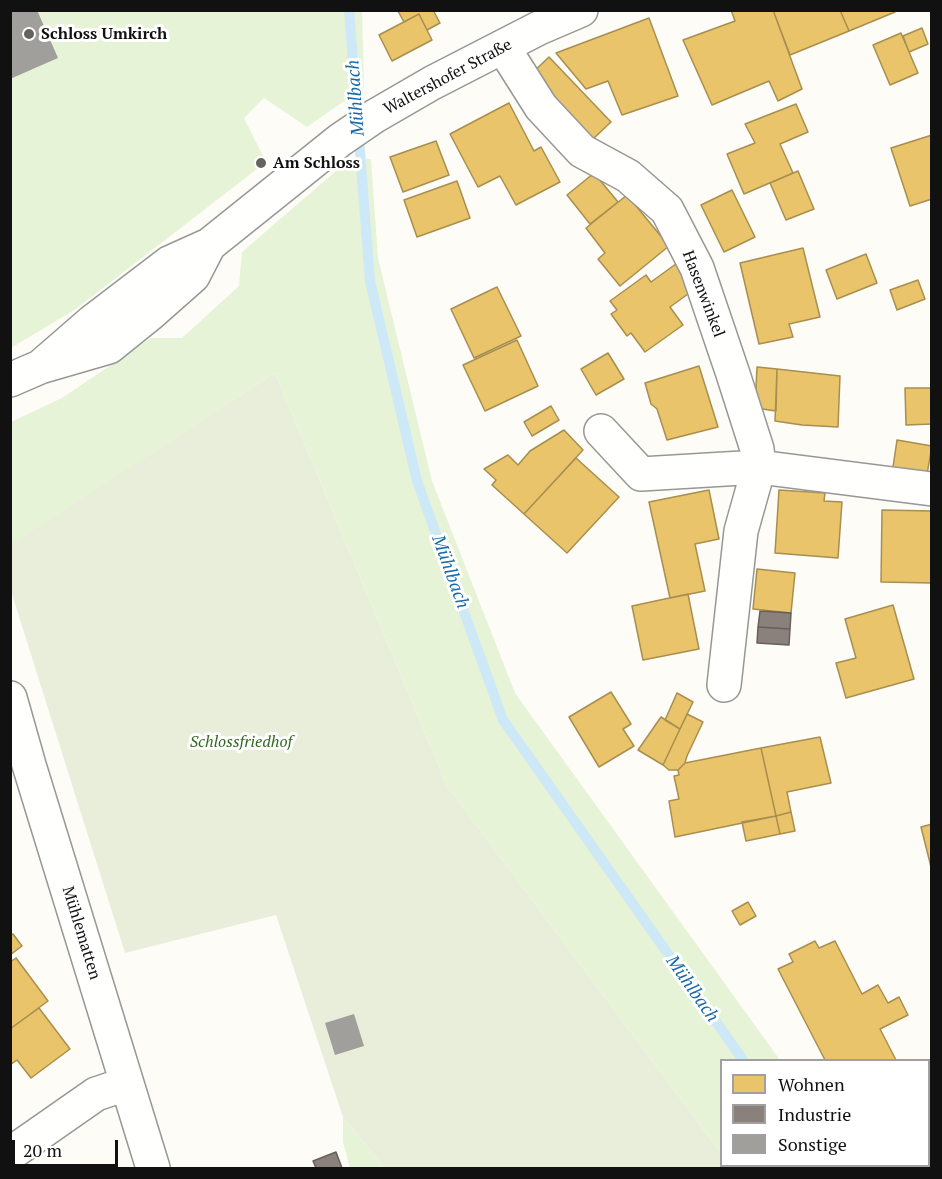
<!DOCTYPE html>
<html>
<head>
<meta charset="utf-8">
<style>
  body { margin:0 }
  #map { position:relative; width:942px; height:1179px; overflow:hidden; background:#fdfcf7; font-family:"PT Serif",serif }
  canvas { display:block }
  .frame { position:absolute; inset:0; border:12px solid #111; pointer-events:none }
  .legend { position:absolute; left:720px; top:1059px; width:210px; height:108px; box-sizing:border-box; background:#fff; border:2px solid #a0a0a0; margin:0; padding:8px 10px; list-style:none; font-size:18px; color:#111 }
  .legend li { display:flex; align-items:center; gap:12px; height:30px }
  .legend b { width:30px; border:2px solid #a0a0a0 }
  .scale { position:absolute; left:12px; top:1140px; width:106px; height:27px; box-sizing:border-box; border:3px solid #111; border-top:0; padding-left:8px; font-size:18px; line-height:21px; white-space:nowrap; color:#111; -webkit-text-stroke:4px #fff; paint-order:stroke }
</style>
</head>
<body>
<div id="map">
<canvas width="942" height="1179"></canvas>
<div class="frame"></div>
<ul class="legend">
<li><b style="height:16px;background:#e9c46a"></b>Wohnen</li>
<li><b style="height:16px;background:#8a817c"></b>Industrie</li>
<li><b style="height:16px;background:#a19f9c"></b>Sonstige</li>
</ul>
<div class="scale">20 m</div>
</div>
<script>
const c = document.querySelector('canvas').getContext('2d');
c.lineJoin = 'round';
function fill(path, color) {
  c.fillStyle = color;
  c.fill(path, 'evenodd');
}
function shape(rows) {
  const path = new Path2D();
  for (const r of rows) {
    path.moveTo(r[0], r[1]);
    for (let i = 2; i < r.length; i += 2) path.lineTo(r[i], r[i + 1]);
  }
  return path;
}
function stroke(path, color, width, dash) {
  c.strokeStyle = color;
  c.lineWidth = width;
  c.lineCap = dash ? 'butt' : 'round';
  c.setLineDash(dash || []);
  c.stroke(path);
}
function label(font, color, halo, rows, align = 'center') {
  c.font = font + ' "PT Serif",serif';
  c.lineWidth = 6;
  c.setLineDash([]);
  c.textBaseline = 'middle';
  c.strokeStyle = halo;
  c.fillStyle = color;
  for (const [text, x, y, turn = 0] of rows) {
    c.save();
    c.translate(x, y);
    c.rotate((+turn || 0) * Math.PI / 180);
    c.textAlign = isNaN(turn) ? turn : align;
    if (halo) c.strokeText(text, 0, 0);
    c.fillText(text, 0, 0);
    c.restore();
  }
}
const green = shape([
  [11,11,362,11,364,87,307,127,264,98,244,118,266,162,76,309,11,348],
  [351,158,371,159,378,258,432,481,515,693,780,1060,722,1060,721,1153,447,786,275,373,11,545,11,422,62,398,151,338,182,338,239,286,242,252],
  [343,1117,385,1168,350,1168,343,1142]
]);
const cemetery = shape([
  [275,373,447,786,721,1153,722,1166,731,1166,733,1168,385,1168,343,1117,276,915,125,953,11,591,10,545]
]);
const homes = shape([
  [433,10,440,23,427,30,419,14,404,22,398,11,433,10],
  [731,10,773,10,802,89,778,101,769,81,712,105,683,40,735,21,731,10],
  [773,10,840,10,849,31,790,55,773,10],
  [840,10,895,10,895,12,849,31,840,10],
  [419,14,432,40,392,61,379,35,419,14],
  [649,18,678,96,622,115,608,81,586,89,556,53,649,18],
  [922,28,928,44,909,52,903,36,922,28],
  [901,33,918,73,890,85,873,45,901,33],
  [549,57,611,122,593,139,531,74,549,57],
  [509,103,534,151,541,147,560,182,516,205,500,176,478,187,450,134,509,103],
  [796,104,808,132,780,144,793,173,744,194,727,154,755,143,745,124,796,104],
  [932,135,932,199,910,206,891,148,932,135],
  [436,141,449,175,403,192,390,157,436,141],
  [798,171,814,209,786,220,770,183,798,171],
  [594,173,618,202,590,224,567,195,594,173],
  [457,181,470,218,417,237,404,200,457,181],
  [732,190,755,237,724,252,701,205,732,190],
  [627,195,669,246,620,286,598,259,605,253,586,228,627,195],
  [803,248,820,317,789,324,793,337,759,344,740,263,803,248],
  [866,254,877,283,837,299,826,270,866,254],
  [680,261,699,286,670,307,683,325,645,352,631,333,627,336,611,314,617,310,610,301,646,275,651,282,680,261],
  [918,280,925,299,897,310,890,290,918,280],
  [497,287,521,336,474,358,451,309,497,287],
  [517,340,538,386,485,411,463,365,517,340],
  [608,353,624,379,596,395,581,369,608,353],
  [699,366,718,427,667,440,657,409,651,404,645,383,699,366],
  [757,367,777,369,776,411,755,408,757,367],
  [777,369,840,376,838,427,802,425,775,421,777,369],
  [905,388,932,388,932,424,906,425,905,388],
  [551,406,559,420,532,436,524,422,551,406],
  [564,430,583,450,524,514,492,485,496,480,484,469,508,455,518,465,530,451,564,430],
  [897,440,932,446,926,480,892,474,897,440],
  [576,458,619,497,567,553,524,514,576,458],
  [709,490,719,539,695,544,705,591,670,598,649,502,709,490],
  [779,490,825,493,824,501,842,502,838,558,775,553,779,490],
  [882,510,932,511,932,583,881,582,882,510],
  [757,569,795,573,791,613,753,609,757,569],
  [688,594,699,649,643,660,632,606,688,594],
  [893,605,914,679,846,698,836,663,856,658,845,619,893,605],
  [611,692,631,724,623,729,634,746,599,767,569,717,611,692],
  [677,693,693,702,680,729,665,720,677,693],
  [687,714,703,722,687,756,685,763,678,770,669,770,663,765,687,714],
  [661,717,680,729,663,765,638,750,661,717],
  [820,737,831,783,787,792,791,812,776,816,761,748,820,737],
  [761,748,776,816,675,837,669,801,679,799,674,776,679,775,678,770,685,763,761,748],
  [791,812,795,831,780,834,776,816,791,812],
  [776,816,780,834,746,841,742,822,776,816],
  [932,824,932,867,931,867,921,827,932,824],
  [748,902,756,916,740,925,732,911,748,902],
  [13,934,22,946,10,955,10,936,13,934],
  [815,941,819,948,835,941,862,994,878,985,888,1003,899,997,908,1015,880,1029,896,1060,825,1060,778,969,793,962,789,954,815,941],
  [16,958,48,1001,10,1029,10,962,16,958],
  [39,1008,70,1049,31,1078,17,1060,10,1065,10,1029,39,1008]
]);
const industry = shape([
  [760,611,791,613,790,629,758,627,760,611],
  [758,627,790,629,789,645,757,643,758,627],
  [336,1152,342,1168,316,1168,313,1161,336,1152]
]);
const stream = shape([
  [349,10,370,281,417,481,503,720,743,1060],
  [817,1166,819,1168]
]);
const building = shape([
  [10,10,37,10,58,58,10,79],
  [354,1014,364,1046,335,1055,325,1023]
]);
const minor = shape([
  [503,47,541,107,582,151,628,176,667,210,697,268,733,374,757,449,759,467,641,474,601,431],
  [724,685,741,531,759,467,932,489],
  [10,698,29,765,153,1168],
  [928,1104,932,1102],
  [10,1154,96,1094,126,1084]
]);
const tertiary = shape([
  [40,367,93,321,169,263,209,245,340,140,375,116,432,83,539,28,581,10],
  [10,380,40,367,109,347,150,314,193,276,209,245]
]);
const markers = [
  [29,34,6,"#646362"],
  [261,163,6,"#646362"]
];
const poiNames = [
  ["Schloss Umkirch",41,34],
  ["Am Schloss",273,163]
];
const streetNames = [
  ["Waltershofer Straße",448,77,-28],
  ["Hasenwinkel",703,294,69],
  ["Mühlematten",81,933,73]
];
const parkNames = [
  ["Schlossfriedhof",241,742]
];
const waterNames = [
  ["Mühlbach",356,98,-94],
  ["Mühlbach",450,572,70],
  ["Mühlbach",692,989,55]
];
fill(green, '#e7f3d7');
fill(cemetery, '#e9eedb');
fill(homes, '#e9c46a');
stroke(homes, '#a88e4f', 1.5);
fill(industry, '#8a817c');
stroke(industry, '#665f5c', 1.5);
stroke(stream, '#cde8f7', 10);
fill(building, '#a19f9c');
stroke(minor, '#979795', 36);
stroke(tertiary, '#979795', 36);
stroke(minor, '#fffffe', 33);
stroke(tertiary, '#fffffe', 33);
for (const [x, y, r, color] of markers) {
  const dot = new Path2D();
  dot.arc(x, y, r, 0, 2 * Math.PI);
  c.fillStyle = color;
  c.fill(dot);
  stroke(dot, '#fff', 2);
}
label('bold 16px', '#111', '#fff', poiNames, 'left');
label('16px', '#111', '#fff', streetNames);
label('italic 16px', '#2f6b1f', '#fff', parkNames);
label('italic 18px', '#1768a6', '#fff', waterNames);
</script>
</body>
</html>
